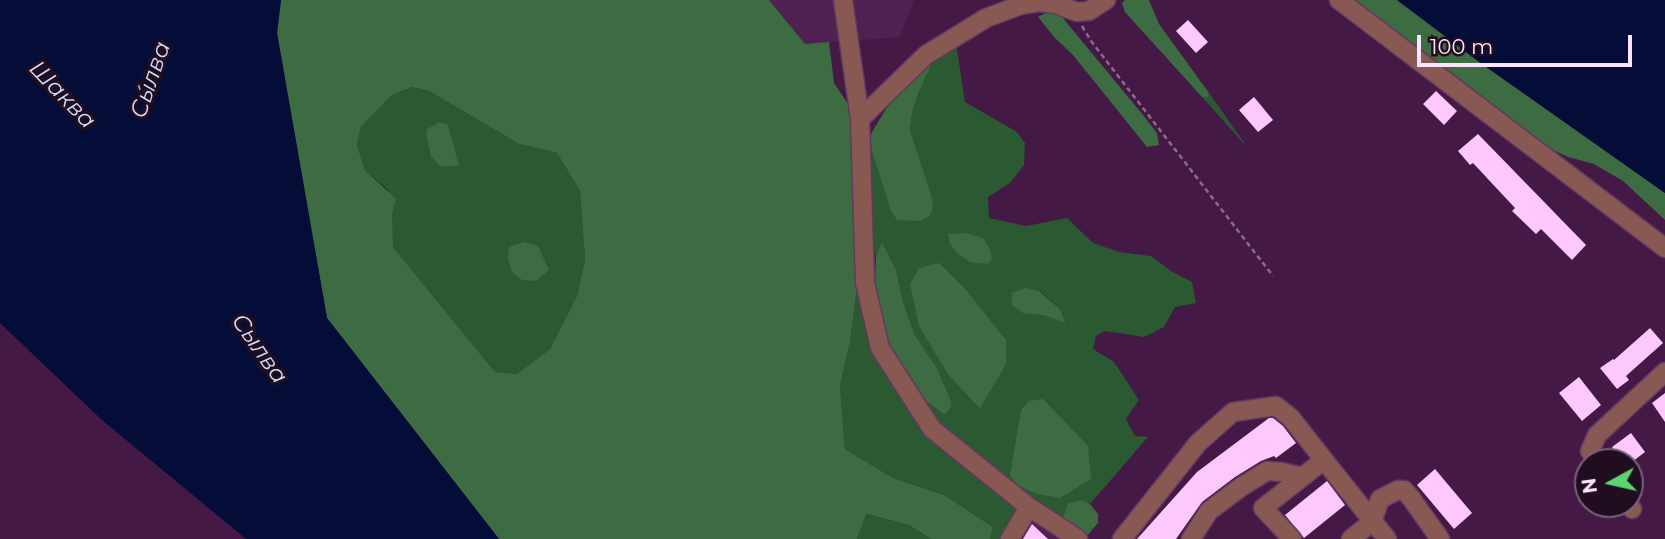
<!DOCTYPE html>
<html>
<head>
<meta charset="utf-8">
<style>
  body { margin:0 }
  #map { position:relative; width:1665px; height:539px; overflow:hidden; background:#441945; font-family:Montserrat,sans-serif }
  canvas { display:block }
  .north { position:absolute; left:1574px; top:448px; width:70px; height:70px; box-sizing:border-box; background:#200d20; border:2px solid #796379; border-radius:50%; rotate:262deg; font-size:19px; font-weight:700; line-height:28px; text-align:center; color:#fee3fe }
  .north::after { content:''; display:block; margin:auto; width:24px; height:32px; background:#5bd56e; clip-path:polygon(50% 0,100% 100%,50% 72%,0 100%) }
  .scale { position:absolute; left:1417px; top:35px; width:215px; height:32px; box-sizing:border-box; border:4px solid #fee3fe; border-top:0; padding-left:9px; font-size:21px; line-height:24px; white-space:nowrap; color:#fee3fe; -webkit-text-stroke:5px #200d20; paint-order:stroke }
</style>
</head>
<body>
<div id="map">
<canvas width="1665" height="539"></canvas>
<div class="north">N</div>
<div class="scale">100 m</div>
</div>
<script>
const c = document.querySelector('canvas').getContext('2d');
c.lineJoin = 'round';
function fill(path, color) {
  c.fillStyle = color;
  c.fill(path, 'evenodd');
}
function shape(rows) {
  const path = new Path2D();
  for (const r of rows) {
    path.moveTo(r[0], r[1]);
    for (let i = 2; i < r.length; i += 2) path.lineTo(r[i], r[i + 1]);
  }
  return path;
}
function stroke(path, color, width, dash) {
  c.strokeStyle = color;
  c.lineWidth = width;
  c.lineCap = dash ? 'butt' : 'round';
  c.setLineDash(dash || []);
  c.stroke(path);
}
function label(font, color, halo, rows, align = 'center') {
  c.font = font + ' Montserrat,sans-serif';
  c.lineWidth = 7;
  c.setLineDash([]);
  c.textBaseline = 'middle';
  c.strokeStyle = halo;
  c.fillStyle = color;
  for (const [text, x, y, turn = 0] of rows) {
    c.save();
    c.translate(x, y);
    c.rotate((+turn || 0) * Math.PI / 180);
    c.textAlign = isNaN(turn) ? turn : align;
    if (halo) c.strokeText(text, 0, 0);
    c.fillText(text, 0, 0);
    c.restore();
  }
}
const built = shape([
  [769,0,914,0,900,37,805,44],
  [1022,511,1067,539,1006,539]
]);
const green = shape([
  [959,40,957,49,965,102,1017,132,1025,143,1024,165,1010,183,988,197,989,218,1026,226,1067,218,1093,243,1119,252,1151,256,1171,271,1192,282,1196,303,1175,307,1164,327,1144,337,1105,331,1096,336,1093,349,1114,362,1139,400,1126,419,1135,436,1148,437,1090,504,1081,500,1068,503,1063,517,1029,504,939,427,915,393,945,415,952,406,950,398,937,368,915,335,904,305,896,270,882,243,876,256,872,246,869,142,890,209,931,194,910,132,912,113,918,94,932,64],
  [1040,291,1060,309,1066,322,1043,315],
  [933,348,996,381,980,409,949,376],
  [412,87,429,91,519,144,557,153,580,191,585,260,577,296,550,349,517,374,495,372,393,247,388,190,365,170,357,145,361,127,392,95],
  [426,136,459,166,441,167,431,157],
  [1209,93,1248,148,1202,97,1208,97],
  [859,273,874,346,897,391,936,441,1022,511,1006,539,990,539,993,527,944,495,893,478,845,449,840,386,850,342],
  [865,514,909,525,931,539,857,539]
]);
const forest = shape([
  [281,0,769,0,805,44,829,42,834,83,848,104,851,116,853,207,859,273,850,342,840,386,845,449,893,478,944,495,993,527,990,539,931,539,909,525,866,514,857,539,499,539,327,318,277,33],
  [412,87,429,91,519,144,557,153,580,191,585,260,577,296,550,349,517,374,495,372,393,247,392,214,396,199,365,170,357,145,361,127,392,95],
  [1125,0,1149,0,1159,24,1209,93,1208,97,1202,97,1125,12,1122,3],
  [1350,0,1397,0,1482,64,1665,193,1665,220,1623,181,1594,164,1568,157,1553,150],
  [1049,11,1062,17,1143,115,1157,133,1159,145,1147,147,1073,55,1055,38,1038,17],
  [932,64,918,94,912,113,910,131,931,194,933,208,930,215,921,221,897,220,890,209,869,142,872,132,889,104,914,77],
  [440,122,448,125,459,166,441,167,431,157,426,136,427,129],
  [965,233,983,238,990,250,992,259,988,264,970,262,957,253,950,244,948,234],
  [524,242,538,246,549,270,536,281,522,280,512,272,508,258,509,247],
  [882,242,896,270,904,305,915,335,937,368,950,398,952,406,945,415,915,393,897,368,883,335,875,280,876,256],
  [939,263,966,290,1006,340,1006,364,980,409,949,376,919,326,910,284,919,268],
  [1025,288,1039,291,1060,309,1066,323,1043,315,1023,313,1012,305,1012,293],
  [1043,399,1088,446,1091,479,1060,498,1037,494,1019,486,1010,476,1021,410,1029,401],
  [1081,500,1090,504,1098,514,1098,523,1087,536,1069,527,1063,517,1068,503]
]);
const water = shape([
  [0,0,281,0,277,33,327,318,499,539,246,539,102,420,0,323],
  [1397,0,1665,0,1665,193,1482,64]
]);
const building = shape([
  [1188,20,1208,42,1196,53,1176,31],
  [1436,91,1457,111,1444,125,1423,104],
  [1254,97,1273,120,1258,132,1239,110],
  [1478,134,1586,245,1572,260,1541,229,1536,234,1512,211,1515,208,1473,163,1470,165,1458,151],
  [1650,328,1663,343,1626,376,1629,380,1617,389,1600,368,1613,359,1614,360],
  [1579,377,1601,405,1582,421,1559,393],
  [1665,393,1665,422,1652,403],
  [1269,418,1273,418,1283,426,1296,443,1276,458,1274,456,1261,461,1235,477,1202,502,1176,539,1137,539,1197,472],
  [1631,433,1645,452,1632,462,1624,462,1612,447],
  [1435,469,1472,513,1454,529,1417,485],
  [1327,481,1345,505,1304,538,1285,515],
  [1032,524,1048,539,1023,539]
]);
const path = shape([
  [1082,26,1091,41,1273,276]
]);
const minor = shape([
  [843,0,860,119,865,283,880,348,932,429,1029,507,1078,539],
  [1339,0,1665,248],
  [860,119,926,55,986,18,1021,5,1040,2,1056,4,1077,12,1089,11,1106,0],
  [1598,462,1590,451,1597,435,1665,372],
  [1628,504,1632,509],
  [1010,539,1029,507],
  [1122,539,1198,443,1233,412,1276,406,1291,418,1324,460],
  [1191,539,1209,511,1241,487,1267,471,1282,472,1302,477],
  [1292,539,1263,508,1324,460,1387,539],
  [1351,539,1372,522,1380,499,1398,490,1404,490,1411,498,1440,539]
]);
const waterNames = [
  ["Сы́лва",151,80,-71],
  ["Шаква",62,95,46],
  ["Сылва",259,349,55]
];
fill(built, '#512052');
fill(green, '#2b5931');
fill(forest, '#3d6c42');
fill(water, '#040d38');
fill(building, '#fec8fd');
stroke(minor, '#623963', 21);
stroke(path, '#8e698f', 2.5, [5, 3.5]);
stroke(minor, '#885853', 18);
label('italic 23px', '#cedbfa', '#200d20', waterNames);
</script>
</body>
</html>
